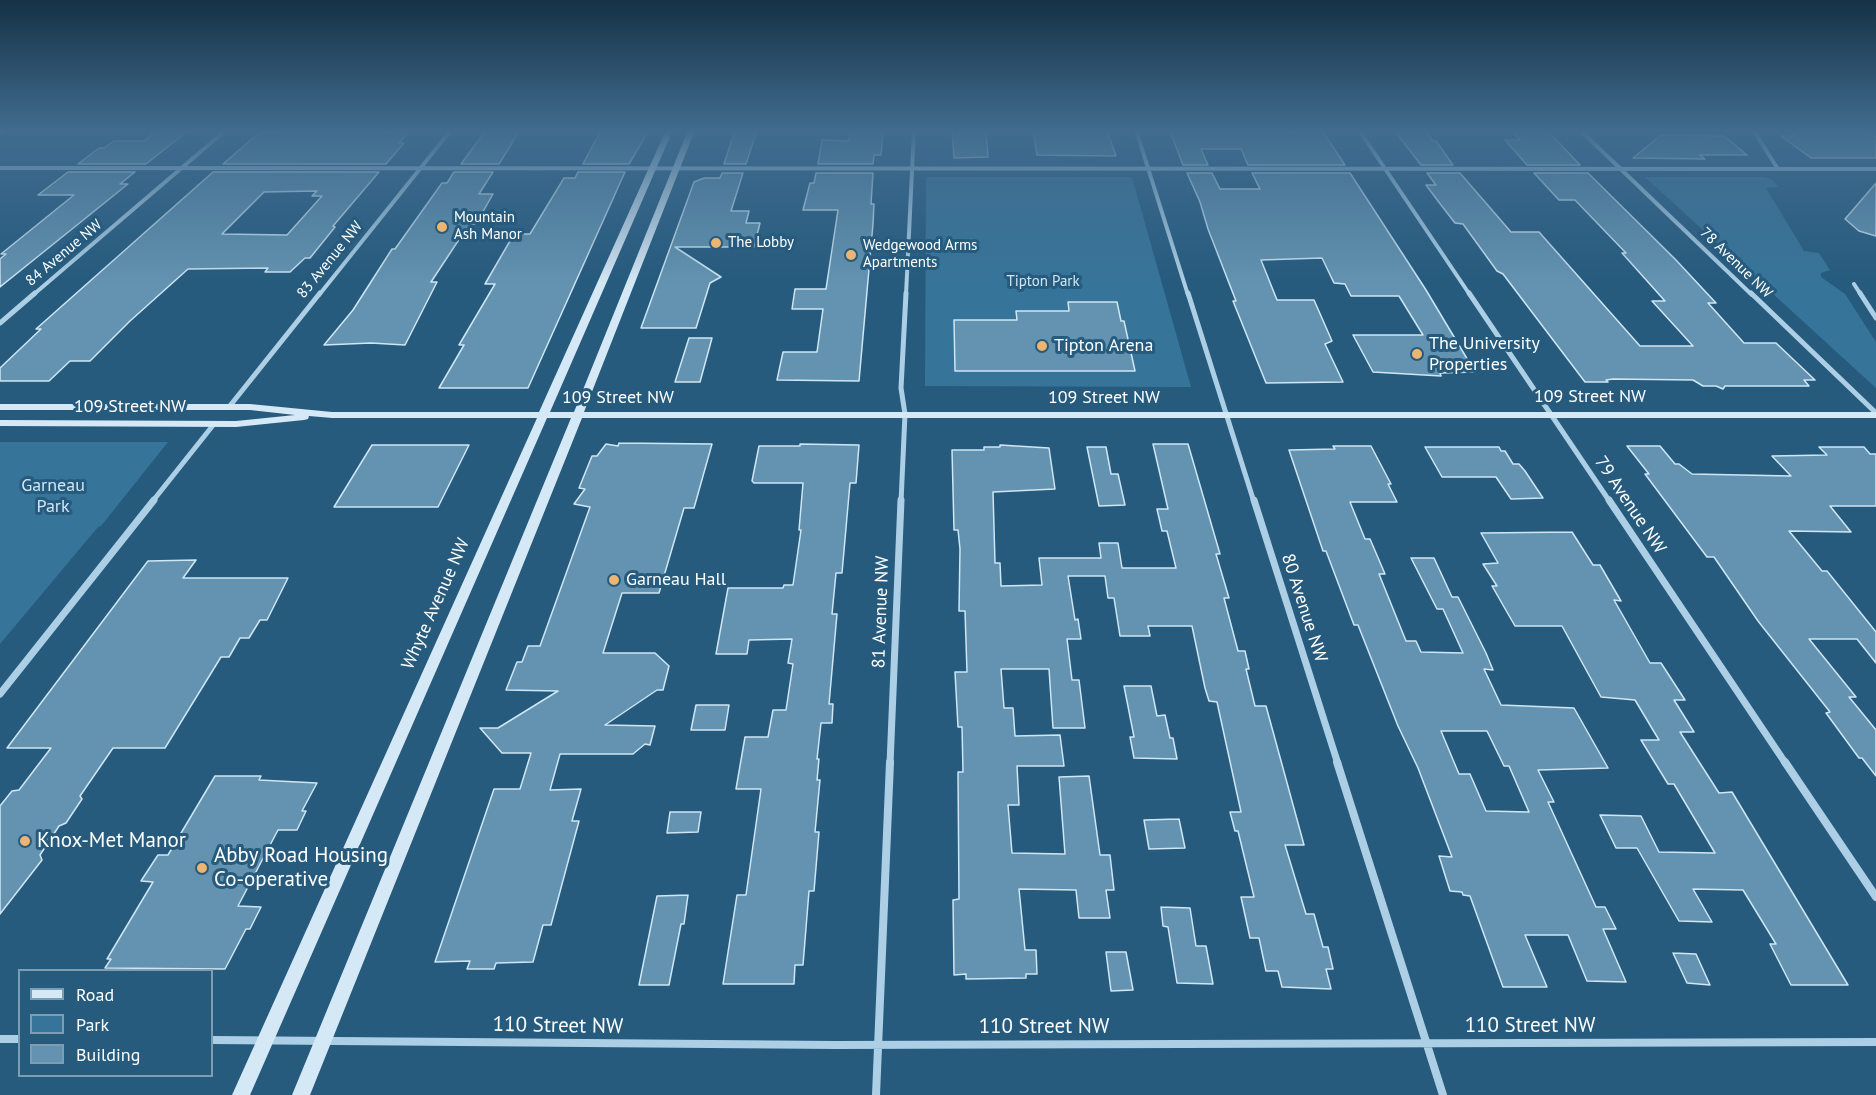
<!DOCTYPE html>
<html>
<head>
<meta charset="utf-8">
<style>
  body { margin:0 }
  #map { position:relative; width:1876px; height:1095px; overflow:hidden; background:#265b7e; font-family:"PT Sans",sans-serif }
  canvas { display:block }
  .legend { position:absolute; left:18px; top:969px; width:195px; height:108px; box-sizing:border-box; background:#265b7e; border:2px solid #7d9db2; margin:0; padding:8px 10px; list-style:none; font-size:18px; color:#fff }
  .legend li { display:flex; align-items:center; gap:12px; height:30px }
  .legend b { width:30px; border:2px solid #7d9db2 }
</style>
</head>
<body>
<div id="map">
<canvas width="1876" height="1095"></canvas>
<ul class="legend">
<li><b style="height:8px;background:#d5e8f5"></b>Road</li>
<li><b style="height:16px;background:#377499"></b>Park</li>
<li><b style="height:16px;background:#6393b0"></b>Building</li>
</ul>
</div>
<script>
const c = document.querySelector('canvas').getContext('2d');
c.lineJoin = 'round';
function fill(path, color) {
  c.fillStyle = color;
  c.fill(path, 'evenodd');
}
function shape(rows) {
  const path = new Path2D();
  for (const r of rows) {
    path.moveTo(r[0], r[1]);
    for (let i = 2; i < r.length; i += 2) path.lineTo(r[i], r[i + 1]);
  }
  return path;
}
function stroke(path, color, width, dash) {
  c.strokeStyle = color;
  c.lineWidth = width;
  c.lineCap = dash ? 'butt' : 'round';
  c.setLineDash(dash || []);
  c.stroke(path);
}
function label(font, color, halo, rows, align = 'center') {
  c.font = font + ' "PT Sans",sans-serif';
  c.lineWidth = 6;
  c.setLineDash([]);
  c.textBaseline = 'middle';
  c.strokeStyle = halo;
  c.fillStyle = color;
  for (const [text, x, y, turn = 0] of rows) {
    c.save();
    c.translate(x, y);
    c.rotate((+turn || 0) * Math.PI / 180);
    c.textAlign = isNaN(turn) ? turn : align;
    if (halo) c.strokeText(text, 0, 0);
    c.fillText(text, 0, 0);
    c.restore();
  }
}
const green = shape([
  [926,177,1132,177,1191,387,925,386],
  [1645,177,1763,177,1773,180,1778,187,1766,188,1804,251,1819,253,1830,270,1821,273,1821,277,1845,294,1876,342,1876,388],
  [0,442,168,442,101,526,98,527,0,644]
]);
const building = shape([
  [158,130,189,130,146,164,78,164,99,148,104,148,114,141,144,141,158,130],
  [486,130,520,130,499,164,461,164,486,130],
  [601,130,649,130,629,164,583,164,601,130],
  [735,130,757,130,746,164,724,164,735,130],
  [850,130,881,130,880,134,883,134,881,155,874,155,873,164,818,164,822,140,849,141,850,130],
  [952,130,986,130,988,157,954,158,952,130],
  [1033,130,1107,130,1116,156,1037,155,1033,130],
  [1394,130,1425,130,1433,141,1436,141,1453,165,1421,165,1394,130],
  [1511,130,1547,130,1580,165,1527,165,1505,140,1520,140,1511,130],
  [1788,130,1865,130,1876,138,1876,158,1811,158,1781,136,1795,136,1788,130],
  [1170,131,1323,132,1345,165,1248,165,1241,149,1201,149,1208,165,1183,165,1170,131],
  [260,132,308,131,409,132,399,143,404,143,386,164,223,164,260,132],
  [1661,135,1724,136,1747,155,1700,155,1705,159,1633,158,1661,135],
  [68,172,135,172,120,184,128,184,0,287,0,259,6,254,1,254,74,195,38,195,68,172],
  [213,172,379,172,333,226,335,227,310,258,305,258,290,272,265,272,268,268,188,269,130,321,90,361,70,361,49,381,0,381,0,368,41,329,36,329,213,172],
  [317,191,312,196,322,196,287,235,222,234,264,192,317,191],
  [454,172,493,172,479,194,493,194,476,224,471,224,464,232,431,282,437,282,405,345,371,343,324,345,353,310,392,249,395,249,442,183,447,183,454,172],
  [578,172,625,172,528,388,439,388,464,345,459,345,495,284,485,284,514,234,530,234,564,178,575,178,578,172],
  [722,173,743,173,731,211,749,211,746,223,760,223,754,247,675,247,721,277,710,283,696,328,641,328,694,182,704,178,720,178,722,173],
  [816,173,873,173,871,204,874,204,873,224,859,381,777,380,783,352,817,352,823,309,792,309,795,289,826,289,838,210,803,210,810,183,814,183,816,173],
  [1187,173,1212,173,1220,189,1260,189,1252,173,1350,173,1426,290,1475,372,1440,373,1441,376,1373,372,1353,335,1423,335,1399,296,1351,296,1345,284,1334,283,1322,258,1261,260,1277,300,1314,300,1332,341,1325,344,1343,382,1266,383,1233,301,1236,301,1208,229,1200,202,1187,173],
  [1427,173,1460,173,1511,232,1539,232,1640,346,1693,346,1652,301,1665,301,1622,253,1626,253,1575,200,1559,200,1534,173,1588,173,1675,259,1716,303,1708,303,1744,343,1776,343,1815,380,1804,380,1809,386,1725,386,1723,389,1716,386,1703,386,1693,380,1613,379,1606,380,1608,382,1585,382,1503,274,1497,271,1463,224,1455,223,1441,205,1426,185,1436,185,1427,173],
  [1876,183,1876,236,1859,231,1845,219,1876,183],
  [1068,302,1117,302,1121,321,1124,321,1135,371,955,371,954,320,1017,320,1016,311,1069,311,1068,302],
  [689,338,712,338,700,382,675,382,689,338],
  [619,443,712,444,694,508,684,508,659,593,622,593,603,653,655,653,669,666,663,690,657,690,605,725,655,726,650,745,645,744,633,754,560,754,550,790,581,789,572,821,579,821,551,925,543,925,533,962,496,963,494,969,467,969,470,961,435,962,494,789,520,789,531,753,502,753,480,728,498,728,558,691,506,690,517,662,522,662,528,646,540,646,590,507,574,504,585,489,579,488,592,456,597,456,606,444,618,446,619,443],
  [800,444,859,445,856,483,850,483,842,573,836,573,832,614,837,614,829,704,833,704,832,723,821,723,817,759,819,759,817,780,820,780,815,832,819,832,814,891,809,891,803,965,795,965,794,984,723,984,737,895,746,895,761,789,736,789,745,737,768,737,773,710,786,710,793,664,788,663,792,639,749,640,747,654,716,654,728,588,783,588,784,585,793,585,801,530,799,530,803,483,754,483,752,481,759,446,800,446,800,444],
  [1153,444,1188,444,1220,554,1216,554,1229,598,1224,598,1238,651,1245,651,1249,669,1246,669,1255,706,1266,706,1304,845,1285,845,1306,914,1314,914,1323,947,1328,947,1333,969,1326,969,1331,989,1282,987,1278,971,1266,971,1259,938,1250,938,1241,897,1254,897,1238,831,1235,831,1230,812,1241,812,1217,702,1209,701,1205,688,1192,626,1148,626,1150,636,1120,636,1114,598,1108,598,1105,576,1068,576,1075,620,1078,619,1081,639,1067,639,1072,680,1079,680,1085,728,1053,728,1049,669,1001,669,1004,708,1013,708,1015,736,1060,735,1064,766,1017,766,1019,805,1008,805,1012,853,1065,854,1059,777,1089,776,1100,855,1110,855,1114,890,1106,890,1110,918,1079,918,1076,890,1019,889,1025,950,1036,950,1037,974,1026,974,1026,978,966,979,966,974,954,975,953,900,959,899,958,772,963,772,962,727,958,727,955,672,967,672,965,611,959,611,960,549,958,530,954,530,952,450,984,450,984,447,1000,447,1000,445,1049,448,1055,489,993,492,995,563,1000,563,1001,586,1042,585,1039,558,1101,558,1099,543,1118,543,1122,568,1176,568,1167,531,1162,531,1157,509,1168,509,1153,444],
  [372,445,469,445,438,507,334,507,372,445],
  [1333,446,1371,446,1391,484,1388,484,1397,502,1350,502,1365,539,1370,539,1385,574,1379,574,1406,641,1416,641,1421,652,1463,653,1443,609,1437,609,1411,558,1434,558,1452,597,1458,597,1486,653,1493,670,1484,669,1501,705,1574,708,1608,768,1538,770,1554,802,1548,802,1596,907,1605,907,1616,929,1603,929,1626,982,1587,981,1568,935,1525,935,1547,987,1503,987,1470,896,1463,895,1462,892,1450,891,1439,856,1452,857,1418,768,1398,726,1358,625,1354,625,1326,551,1323,551,1289,450,1335,449,1333,446],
  [1441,731,1487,731,1504,766,1509,766,1529,812,1486,811,1470,774,1459,774,1441,731],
  [1627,446,1660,446,1675,464,1679,464,1692,474,1791,476,1772,456,1827,455,1819,447,1864,447,1870,454,1876,454,1876,506,1830,506,1851,532,1789,531,1822,571,1827,571,1876,632,1876,663,1857,639,1809,639,1856,697,1849,697,1876,730,1876,776,1862,758,1859,758,1826,713,1830,712,1758,621,1714,557,1707,557,1645,474,1649,474,1627,446],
  [1087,447,1106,447,1111,474,1118,474,1125,505,1099,506,1087,447],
  [1425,447,1499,447,1501,451,1505,451,1513,464,1519,464,1525,471,1543,498,1511,499,1496,477,1442,477,1425,447],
  [1572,532,1593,565,1600,565,1621,601,1614,600,1650,663,1661,663,1685,700,1674,700,1694,732,1680,732,1719,793,1732,792,1848,985,1791,985,1770,944,1776,944,1743,890,1693,889,1712,922,1679,921,1637,848,1616,848,1600,815,1641,816,1659,852,1715,853,1674,784,1668,784,1641,740,1659,740,1635,700,1601,697,1562,626,1515,626,1492,586,1497,586,1483,564,1498,563,1481,533,1572,532],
  [196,560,183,578,288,578,267,620,260,620,249,638,240,638,229,657,221,657,165,748,113,748,80,796,82,799,66,823,59,826,40,855,42,860,0,914,0,806,12,791,19,790,51,748,7,748,148,561,196,560],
  [1124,686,1151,686,1157,716,1165,715,1170,738,1173,738,1177,759,1134,758,1130,737,1134,737,1124,686],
  [696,705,729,705,725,730,691,730,696,705],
  [215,776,261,776,259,780,317,783,302,811,306,811,297,830,278,830,238,906,261,907,250,929,246,929,225,969,105,968,111,959,107,959,153,882,141,881,158,855,168,855,215,776],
  [670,812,701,812,698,832,667,833,670,812],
  [1179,819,1185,848,1149,849,1144,820,1179,819],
  [688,895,684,924,681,924,669,985,639,985,657,896,688,895],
  [1161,907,1190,908,1196,946,1206,946,1213,984,1177,983,1168,927,1163,926,1161,907],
  [1106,952,1126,952,1133,990,1111,991,1106,952],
  [1673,953,1696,954,1710,985,1687,983,1673,953]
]);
const minorFar3 = shape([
  [1136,130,1188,295],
  [1359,130,1470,295],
  [1580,130,1752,295],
  [1753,130,1778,169],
  [0,133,5,130],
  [0,168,1876,169],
  [1854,284,1861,295],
  [33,295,226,130],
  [319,295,451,130],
  [906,295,914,130]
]);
const minorFar2 = shape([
  [1188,293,1254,502],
  [1469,293,1610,502],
  [1751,293,1876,413],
  [1860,293,1876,318],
  [0,323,35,293],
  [229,407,320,293],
  [152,502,214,424],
  [901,502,905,414,901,388,906,293]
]);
const minorFar1 = shape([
  [1254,500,1338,764],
  [1609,500,1786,764],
  [0,694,154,500],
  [890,764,901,500]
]);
const minor = shape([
  [1337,762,1443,1095],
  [1785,762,1876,897],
  [0,1039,20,1039],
  [212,1040,835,1045,1876,1042],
  [876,1095,890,762]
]);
const secondary = shape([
  [666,130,673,130,550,412,574,412,688,130,695,130,584,412,1876,412,1876,418,582,418,310,1095,292,1095,571,418,547,418,250,1095,232,1095,537,418,332,418,309,416,308,419,304,420,236,427,0,426,0,420,236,421,295,415,250,410,0,410,0,404,250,404,332,412,539,412,666,130]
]);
const markers = [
  [442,227,6,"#edb572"],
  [716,243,6,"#edb572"],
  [851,255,6,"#edb572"],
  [1042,346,6,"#edb572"],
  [1417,354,6,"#edb572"],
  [614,580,6,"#edb572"],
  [25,841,6,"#edb572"],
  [202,868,6,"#edb572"]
];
const farPoinames = [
  ["Mountain",454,218],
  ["Ash Manor",454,235],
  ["The Lobby",728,243],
  ["Wedgewood Arms",863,246],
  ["Apartments",863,263]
];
const farStreetnames = [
  ["84 Avenue NW",64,253,-40],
  ["83 Avenue NW",330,260,-51],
  ["78 Avenue NW",1736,263,44]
];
const farParknames = [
  ["Tipton Park",1043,282]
];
const poiNames = [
  ["The University",1429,344],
  ["Properties",1429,365],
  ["Tipton Arena",1054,346],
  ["Garneau Hall",626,580]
];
const streetNames = [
  ["109 Street NW",1590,397],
  ["109 Street NW",618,398],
  ["109 Street NW",1104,398],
  ["109 Street NW",130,407],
  ["79 Avenue NW",1630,505,56],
  ["Whyte Avenue NW",436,604,-66],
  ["80 Avenue NW",1304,608,72],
  ["81 Avenue NW",881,612,-88]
];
const parkNames = [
  ["Garneau",53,486],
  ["Park",53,507]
];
const nearPoinames = [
  ["Knox-Met Manor",37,841],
  ["Abby Road Housing",214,856],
  ["Co-operative",214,880]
];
const nearStreetnames = [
  ["110 Street NW",558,1026,1],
  ["110 Street NW",1530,1026],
  ["110 Street NW",1044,1027]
];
fill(green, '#377499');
fill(building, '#6393b0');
stroke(building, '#cfe6f4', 1.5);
stroke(minorFar3, '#accfe5', 4);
stroke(minorFar2, '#accfe5', 5);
stroke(minorFar1, '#accfe5', 7);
stroke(minor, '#accfe5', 8);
fill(secondary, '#d5e8f5');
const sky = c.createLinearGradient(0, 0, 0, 284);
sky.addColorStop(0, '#153245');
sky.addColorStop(0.46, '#416c8f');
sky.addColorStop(1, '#416c8f00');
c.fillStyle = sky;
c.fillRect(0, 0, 1876, 284);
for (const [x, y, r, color] of markers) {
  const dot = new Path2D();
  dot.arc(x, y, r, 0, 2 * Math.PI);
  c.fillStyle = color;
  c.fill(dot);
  stroke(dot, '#265b7e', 2);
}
label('15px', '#fff', '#265b7e', farPoinames, 'left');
label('15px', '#fff', '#265b7e', farStreetnames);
label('15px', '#cfe6f4', '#265b7e', farParknames);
label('18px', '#fff', '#265b7e', poiNames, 'left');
label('18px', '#fff', '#265b7e', streetNames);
label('18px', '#cfe6f4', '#265b7e', parkNames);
label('21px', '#fff', '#265b7e', nearPoinames, 'left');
label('21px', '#fff', '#265b7e', nearStreetnames);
</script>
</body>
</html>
